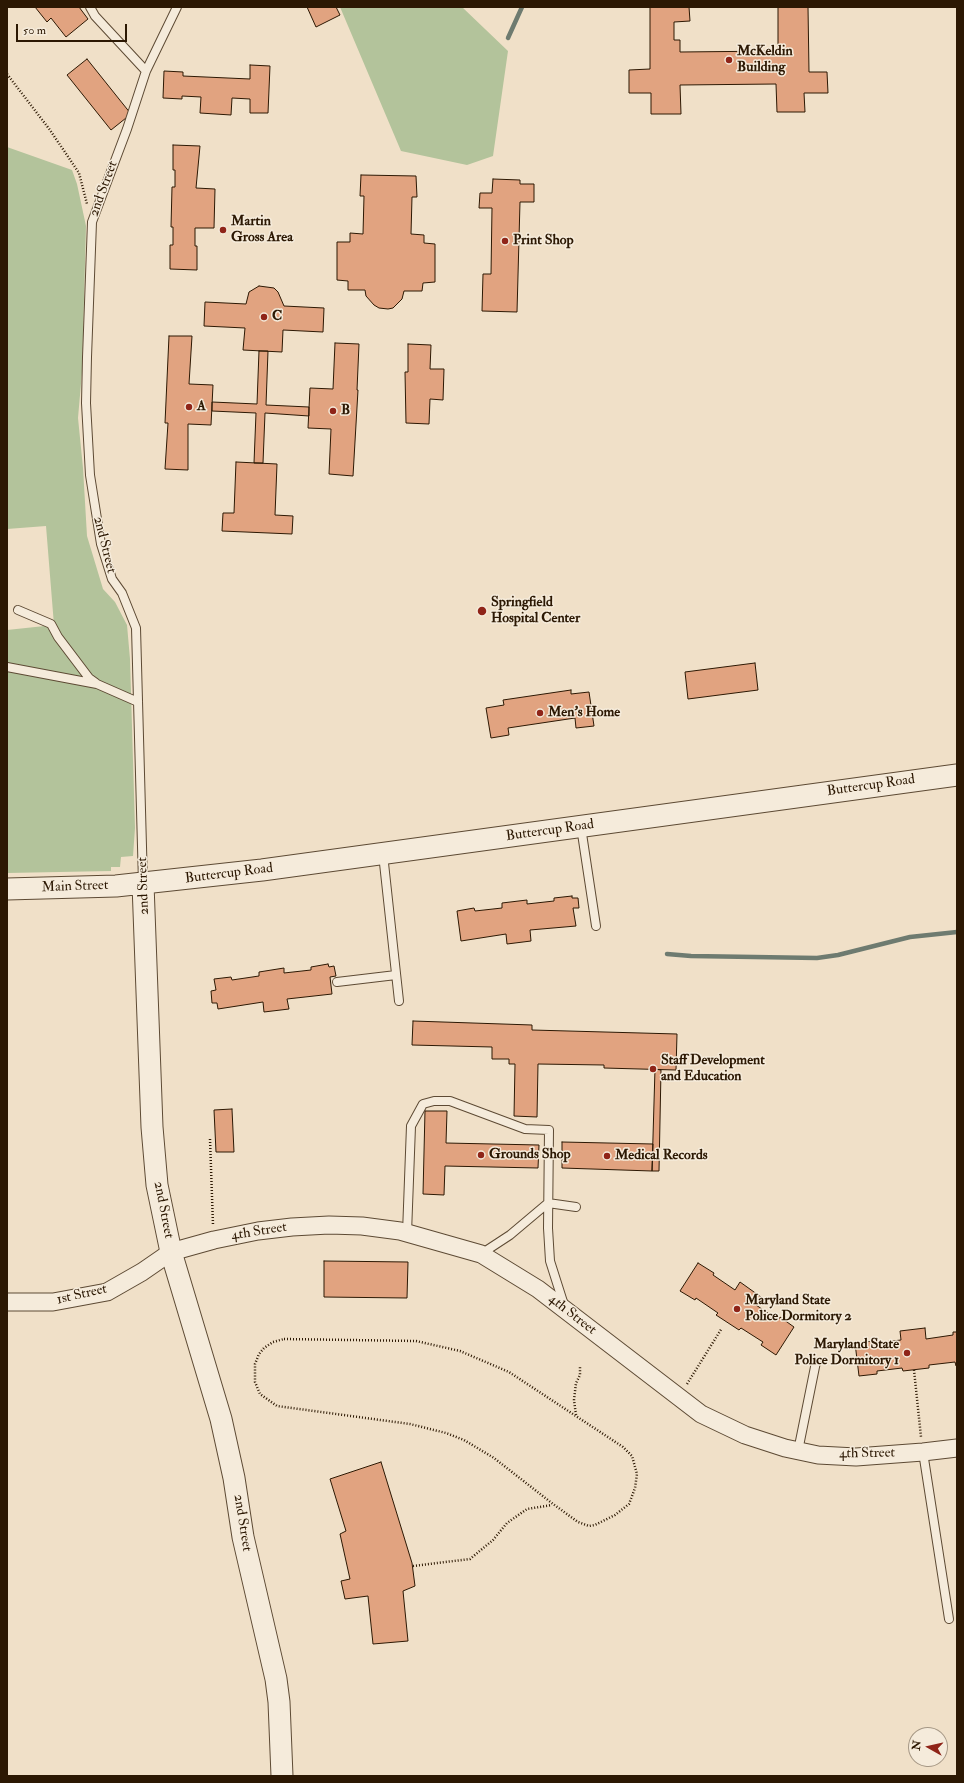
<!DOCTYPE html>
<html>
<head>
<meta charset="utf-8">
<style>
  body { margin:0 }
  #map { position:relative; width:964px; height:1783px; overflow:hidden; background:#f0e0c8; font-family:"IM FELL Double Pica",serif }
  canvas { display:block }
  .frame { position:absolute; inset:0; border:8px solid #2c1803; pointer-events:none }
  .north { position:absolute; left:908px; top:1727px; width:40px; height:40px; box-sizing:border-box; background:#f5ebdb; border:1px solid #a59785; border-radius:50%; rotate:278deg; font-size:11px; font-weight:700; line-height:16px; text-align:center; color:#2c1803 }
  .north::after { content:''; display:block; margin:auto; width:14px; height:18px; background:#8f2418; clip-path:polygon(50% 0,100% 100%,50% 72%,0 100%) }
  .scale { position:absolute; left:16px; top:24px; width:111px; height:18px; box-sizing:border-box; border:2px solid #2c1803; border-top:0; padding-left:5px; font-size:12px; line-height:14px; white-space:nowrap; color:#2c1803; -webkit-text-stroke:3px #f5ebdb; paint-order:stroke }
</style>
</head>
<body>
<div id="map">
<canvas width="964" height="1783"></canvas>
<div class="frame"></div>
<div class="north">N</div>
<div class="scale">50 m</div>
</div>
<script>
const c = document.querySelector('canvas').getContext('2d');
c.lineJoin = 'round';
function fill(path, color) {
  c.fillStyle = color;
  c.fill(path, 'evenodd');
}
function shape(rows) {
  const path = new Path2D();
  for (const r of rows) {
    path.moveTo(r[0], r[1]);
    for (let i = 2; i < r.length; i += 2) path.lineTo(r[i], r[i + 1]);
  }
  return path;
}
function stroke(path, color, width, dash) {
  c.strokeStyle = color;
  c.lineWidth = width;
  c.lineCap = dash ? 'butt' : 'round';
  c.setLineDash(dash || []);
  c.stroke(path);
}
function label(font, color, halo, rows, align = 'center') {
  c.font = font + ' "IM FELL Double Pica",serif';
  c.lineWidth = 3;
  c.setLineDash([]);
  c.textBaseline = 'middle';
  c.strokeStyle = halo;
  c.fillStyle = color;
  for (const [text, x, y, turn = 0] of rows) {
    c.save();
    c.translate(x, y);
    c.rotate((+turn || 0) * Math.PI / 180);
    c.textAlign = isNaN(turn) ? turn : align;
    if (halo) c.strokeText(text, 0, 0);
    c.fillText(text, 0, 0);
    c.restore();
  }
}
const green = shape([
  [340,7,462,7,508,51,493,156,467,165,401,151],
  [7,147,72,170,77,184,86,226,82,372,78,418,83,468,87,536,103,589,115,602,127,625,130,659,135,828,133,856,121,857,120,867,111,867,111,871,7,873,7,630,54,625,46,526,7,529]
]);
const stream = shape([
  [508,38,522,7],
  [667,954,691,956,817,958,838,955,910,937,957,932]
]);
const building = shape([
  [35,7,79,7,88,19,66,37,51,18,47,22,35,7],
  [307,7,336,7,340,15,316,27,307,7],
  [650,7,689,7,690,21,674,22,674,40,680,40,680,52,778,51,778,7,808,7,809,72,827,72,828,93,804,93,805,112,777,112,776,84,680,85,681,114,651,114,651,93,629,93,629,70,650,69,650,7],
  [87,59,131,114,111,130,67,75,87,59],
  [250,65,270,66,268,113,250,113,250,99,232,98,231,115,200,113,201,97,182,96,182,99,163,98,164,71,183,72,183,76,250,79,250,65],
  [173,145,200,146,196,188,215,189,214,228,195,228,195,246,197,246,197,270,170,269,170,245,173,245,173,227,171,227,172,187,175,187,175,170,173,170,173,145],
  [361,175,416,176,417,197,412,197,411,234,424,235,424,243,435,244,435,282,423,283,422,291,404,291,402,299,393,308,388,309,379,308,374,305,366,296,365,290,348,290,348,281,337,280,337,242,350,242,350,233,363,234,364,196,360,196,361,175],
  [493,179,520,180,520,184,534,184,534,202,520,202,517,312,482,311,483,274,491,274,492,208,479,208,480,193,492,193,493,179],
  [259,286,274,288,278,292,284,306,324,308,323,332,283,330,282,352,243,350,245,328,204,326,205,302,246,304,249,292,259,286],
  [169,336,192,336,189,384,213,385,211,425,188,424,188,470,165,469,168,423,165,423,169,336],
  [335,343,359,344,357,390,358,390,353,476,329,474,331,429,308,428,310,388,333,389,335,343],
  [408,344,431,345,430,369,444,369,443,400,430,399,429,424,406,423,405,372,408,372,408,344],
  [259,351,268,351,266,405,309,407,309,416,265,413,263,463,254,463,256,413,212,411,212,402,257,404,259,351],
  [236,462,277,464,275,515,293,516,292,534,222,531,223,513,234,513,236,462],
  [755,663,758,690,688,699,685,672,755,663],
  [571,690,571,694,589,692,594,726,576,728,575,718,508,728,509,735,491,738,486,708,504,705,503,700,571,690],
  [572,896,572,898,578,898,579,908,573,908,576,926,530,930,531,941,507,944,506,934,461,941,457,911,474,908,475,911,502,908,502,903,527,900,527,904,554,901,554,898,572,896],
  [328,964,329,967,334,966,336,976,330,977,332,994,287,999,289,1009,264,1012,263,1002,218,1009,217,1003,212,1003,211,991,216,990,214,979,231,977,232,980,259,976,259,972,284,968,284,973,311,970,311,967,328,964],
  [413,1021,532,1025,532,1030,677,1034,676,1070,604,1068,604,1065,538,1064,537,1117,514,1116,515,1064,509,1064,509,1059,492,1059,492,1047,412,1045,413,1021],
  [655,1069,661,1070,659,1171,652,1171,655,1069],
  [232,1109,234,1152,216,1152,214,1110,232,1109],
  [425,1111,447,1111,446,1143,539,1145,538,1168,445,1166,444,1195,423,1194,425,1111],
  [562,1142,653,1144,652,1171,562,1168,562,1142],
  [324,1261,408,1262,407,1298,324,1297,324,1261],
  [698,1263,714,1273,713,1275,735,1290,740,1282,761,1297,756,1305,778,1320,780,1317,794,1327,776,1355,761,1345,763,1342,741,1328,739,1330,716,1315,718,1313,696,1298,695,1300,680,1291,698,1263],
  [925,1328,926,1339,953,1335,953,1332,957,1332,957,1365,956,1366,955,1362,929,1365,929,1368,903,1371,902,1368,877,1371,877,1374,859,1376,855,1343,874,1341,874,1343,901,1340,900,1331,925,1328],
  [381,1462,412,1563,415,1586,403,1591,408,1641,373,1644,368,1596,345,1599,341,1581,350,1579,340,1534,346,1531,330,1479,381,1462]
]);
const path = shape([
  [7,74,50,130,79,173,87,204],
  [210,1139,213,1225],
  [284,1339,416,1341,460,1351,509,1372,623,1447,632,1456,637,1474,635,1488,629,1504,615,1515,595,1525,589,1526,578,1522,553,1504,494,1458,464,1440,446,1433,410,1424,277,1406,260,1394,255,1382,255,1364,259,1354,264,1348,273,1342,284,1339],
  [914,1370,921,1437],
  [687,1384,722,1328],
  [576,1415,574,1400,576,1383,580,1375,580,1366],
  [413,1566,470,1559,493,1540,507,1523,527,1509,552,1505]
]);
const service = shape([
  [90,7,95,16,146,71],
  [18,610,51,624,58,637,89,678,96,683],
  [7,667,97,684,138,702],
  [581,827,596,926],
  [383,854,399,1001],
  [143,883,136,628,122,593,112,579,101,544,90,475,86,403,87,357,92,222,127,129,146,71,177,7],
  [337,982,396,975],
  [407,1233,411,1126,423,1104,434,1101,450,1101,525,1129,549,1130,548,1228,550,1261,564,1305],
  [481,1254,510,1235,548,1203,576,1207],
  [798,1451,816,1362],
  [923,1452,949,1619]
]);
const minor = shape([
  [7,1302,53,1302,107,1292,142,1272,171,1252,214,1240,258,1231,292,1227,329,1225,362,1226,400,1231,481,1254,538,1289,701,1414,745,1435,785,1448,818,1455,856,1457,923,1452,957,1448]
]);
const tertiary = shape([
  [143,884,152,1127,157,1185,171,1252,221,1419,234,1478,243,1537,276,1679,279,1702,282,1776],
  [7,889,116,886,262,870,957,775]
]);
const markers = [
  [729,60,4,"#8f2418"],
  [223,230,4,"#8f2418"],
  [505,241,4,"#8f2418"],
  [264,317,4,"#8f2418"],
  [189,407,4,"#8f2418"],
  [333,411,4,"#8f2418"],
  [482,611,5,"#8f2418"],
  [540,713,4,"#8f2418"],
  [653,1069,4,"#8f2418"],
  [481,1155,4,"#8f2418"],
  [607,1156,4,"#8f2418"],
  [737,1309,4,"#8f2418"],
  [907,1353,4,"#8f2418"]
];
const poiNames = [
  ["McKeldin",737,52],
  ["Building",737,68],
  ["Martin",231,222],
  ["Gross Area",231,238],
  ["Print Shop",513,241],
  ["C",272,317],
  ["A",197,407],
  ["B",341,411],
  ["Springfield",491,603],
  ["Hospital Center",491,619],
  ["Men's Home",548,713],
  ["Staff Development",661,1061],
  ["and Education",661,1077],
  ["Grounds Shop",489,1155],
  ["Medical Records",615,1156],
  ["Maryland State",745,1301],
  ["Police Dormitory 2",745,1317],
  ["Maryland State",899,1345,"right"],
  ["Police Dormitory 1",899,1361,"right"]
];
const streetNames = [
  ["2nd Street",104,189,-70],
  ["2nd Street",104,545,76],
  ["Buttercup Road",871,786,-8],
  ["Buttercup Road",550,831,-8],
  ["Buttercup Road",229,874,-7],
  ["2nd Street",144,886,-92],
  ["Main Street",75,887,-2],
  ["2nd Street",163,1210,79],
  ["4th Street",259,1232,-9],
  ["1st Street",82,1295,-13],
  ["4th Street",572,1315,38],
  ["4th Street",867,1454,-1],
  ["2nd Street",242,1523,81]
];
fill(green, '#b3c39b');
stroke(stream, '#6e7b70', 4.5);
fill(building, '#e1a380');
stroke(building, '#2c1803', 1);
stroke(service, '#5d4a34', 10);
stroke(minor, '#5d4a34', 19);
stroke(tertiary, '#5d4a34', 23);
stroke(path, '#2c1803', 2.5, [1, 2]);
stroke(service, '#f5ebdb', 8);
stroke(minor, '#f5ebdb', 17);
stroke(tertiary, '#f5ebdb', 21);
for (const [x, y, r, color] of markers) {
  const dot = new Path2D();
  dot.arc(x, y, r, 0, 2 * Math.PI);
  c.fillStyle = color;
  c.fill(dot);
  stroke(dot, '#f5ebdb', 1.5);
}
label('bold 14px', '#2c1803', '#f5ebdb', poiNames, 'left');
label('14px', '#2c1803', '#f5ebdb', streetNames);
</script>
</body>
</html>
